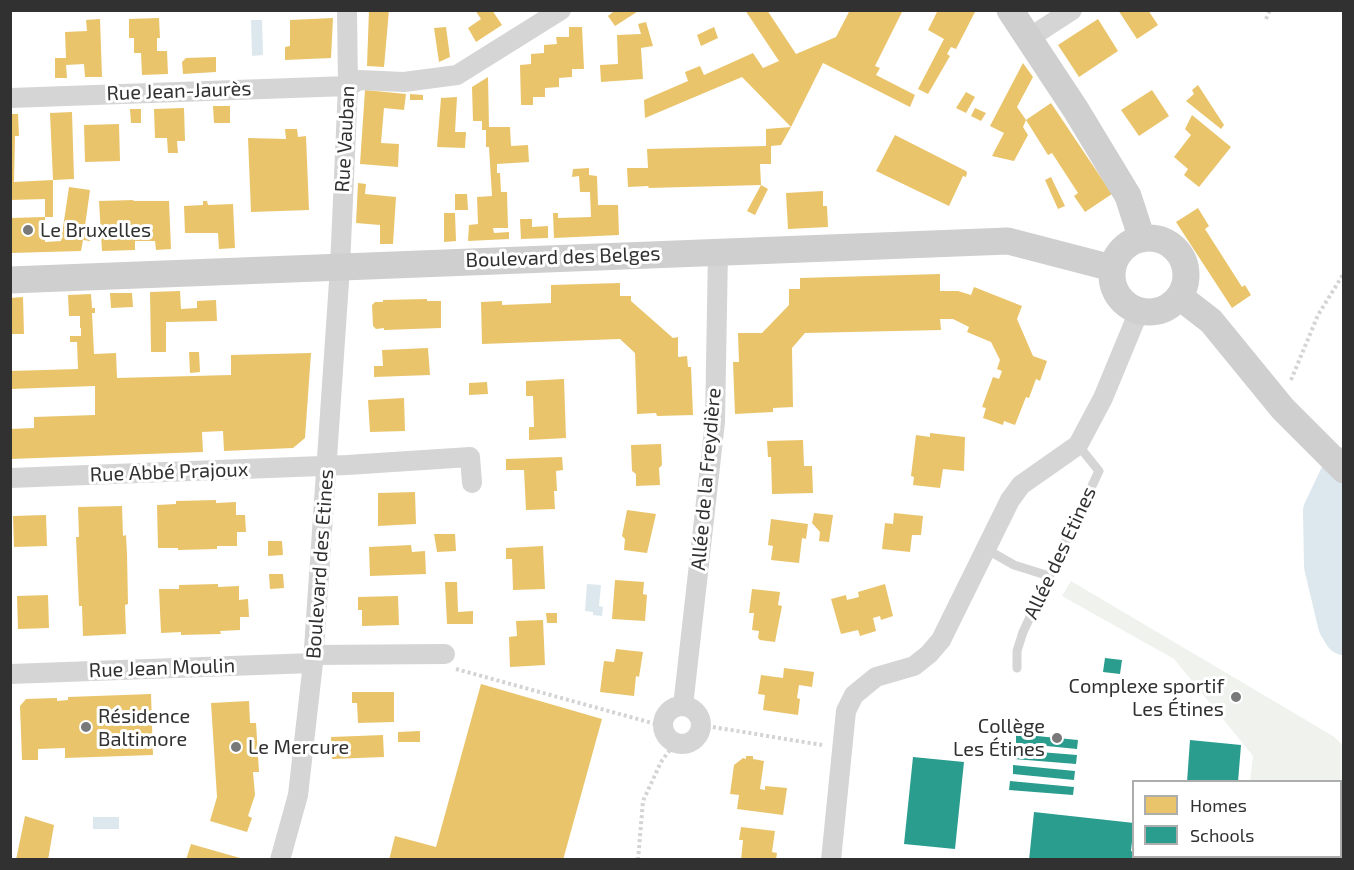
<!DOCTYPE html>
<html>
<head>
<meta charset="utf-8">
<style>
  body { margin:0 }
  #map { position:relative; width:1354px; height:870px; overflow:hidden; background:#fff; font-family:"Exo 2",sans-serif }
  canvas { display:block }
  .frame { position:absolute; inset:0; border:12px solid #313131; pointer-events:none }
  .legend { position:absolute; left:1132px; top:780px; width:210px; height:78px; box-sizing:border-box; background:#fff; border:2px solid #adadad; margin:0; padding:8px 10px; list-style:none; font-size:18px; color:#313131 }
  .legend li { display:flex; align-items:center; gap:12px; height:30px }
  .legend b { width:30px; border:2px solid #adadad }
</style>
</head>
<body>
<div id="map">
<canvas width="1354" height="870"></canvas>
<div class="frame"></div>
<ul class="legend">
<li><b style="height:16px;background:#e9c46a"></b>Homes</li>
<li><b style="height:16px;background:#2a9d8f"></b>Schools</li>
</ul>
</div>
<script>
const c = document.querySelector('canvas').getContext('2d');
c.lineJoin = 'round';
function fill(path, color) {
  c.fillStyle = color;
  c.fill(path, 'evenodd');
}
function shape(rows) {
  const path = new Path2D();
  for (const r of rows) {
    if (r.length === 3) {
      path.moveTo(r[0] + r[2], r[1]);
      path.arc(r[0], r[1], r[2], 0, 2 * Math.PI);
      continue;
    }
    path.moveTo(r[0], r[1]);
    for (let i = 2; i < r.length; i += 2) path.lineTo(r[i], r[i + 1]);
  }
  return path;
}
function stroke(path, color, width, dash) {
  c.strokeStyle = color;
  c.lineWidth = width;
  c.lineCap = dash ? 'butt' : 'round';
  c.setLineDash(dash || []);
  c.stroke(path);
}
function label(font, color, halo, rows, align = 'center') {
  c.font = font + ' "Exo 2",sans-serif';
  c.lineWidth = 6;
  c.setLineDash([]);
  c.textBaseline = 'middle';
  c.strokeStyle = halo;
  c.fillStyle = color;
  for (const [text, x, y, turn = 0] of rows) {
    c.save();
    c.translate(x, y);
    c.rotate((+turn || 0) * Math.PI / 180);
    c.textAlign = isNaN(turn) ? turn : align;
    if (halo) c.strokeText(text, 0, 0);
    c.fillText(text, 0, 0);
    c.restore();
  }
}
const green = shape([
  [1071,581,1333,736,1343,745,1343,859,1242,859,1242,856,1340,856,1340,782,1250,781,1253,756,1174,659,1062,596]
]);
const water = shape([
  [251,20,262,20,263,55,252,56],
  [587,584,601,585,599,606,603,607,602,616,593,615,593,612,585,611],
  [93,817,119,817,119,829,93,829]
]);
const homes = shape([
  [369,10,389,10,384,67,367,66],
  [475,10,492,10,502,25,476,42,468,28,481,19],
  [612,10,640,10,615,26,608,16,613,12],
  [745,10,767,10,796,54,836,37,850,10,903,10,875,66,880,68,876,75,915,95,910,107,823,63,791,127,781,145,771,146,771,164,760,164,761,185,768,189,755,215,747,211,761,185,649,188,648,186,628,187,627,168,648,168,647,149,766,146,766,129,791,127,742,77,645,118,644,100,688,81,685,72,700,66,704,75,753,53,763,68,779,61],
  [938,10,976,10,956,49,951,47,947,54,950,56,928,94,918,89,944,39,928,30],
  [1118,10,1148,10,1158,25,1137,39],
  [159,18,160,38,157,38,157,51,167,51,168,74,142,75,141,53,134,53,134,38,129,38,129,19],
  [333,18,331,58,285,60,285,47,290,46,290,20],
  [100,19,102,77,85,77,84,64,66,65,67,78,55,78,55,58,66,58,65,32,87,31,86,20],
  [1098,19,1118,51,1079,77,1058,45],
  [646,22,653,46,641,48,643,79,601,82,600,65,618,64,617,35,641,34,638,24],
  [446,27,450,57,439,62,434,28],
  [569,27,582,27,584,69,572,69,572,77,559,78,559,87,545,88,545,97,533,97,533,105,521,105,520,65,531,64,531,54,544,53,544,45,557,44,556,37,569,37],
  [714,27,718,38,701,46,697,35],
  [216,57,216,72,183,74,182,62,186,58],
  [1023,63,1033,77,1017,107,1026,120,1023,127,1028,135,1014,161,992,156,1004,133,990,126],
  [488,77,489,127,510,127,511,146,528,145,529,162,497,164,497,173,500,173,501,192,507,192,508,228,493,228,494,233,509,232,509,239,468,241,469,225,478,224,477,197,492,196,489,147,486,147,486,130,482,130,482,121,473,121,472,87],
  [1198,85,1224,125,1221,129,1186,101,1194,94,1192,90],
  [365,90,406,94,404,110,384,108,381,143,399,144,398,167,360,164],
  [1152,90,1169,116,1139,136,1121,110],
  [966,92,975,97,966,113,956,108],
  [410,94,423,95,423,100,410,100],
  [457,97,455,132,466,132,465,148,437,147,441,98],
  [1051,103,1112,194,1085,212,1074,196,1078,193,1052,153,1048,155,1026,120],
  [213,106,230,106,230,123,214,123],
  [184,108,185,141,177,141,178,153,168,153,167,138,155,138,154,109],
  [975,108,986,113,981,121,971,116],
  [130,109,141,109,141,123,131,123],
  [72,112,74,179,53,180,50,113],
  [10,114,18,114,19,136,15,136,14,182,53,180,53,217,45,217,45,199,10,200],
  [1192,115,1231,147,1199,187,1184,175,1188,169,1174,157,1191,135,1185,129],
  [119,124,120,161,85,162,84,125],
  [285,129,297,129,298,137,306,136,309,210,251,212,248,138,286,139],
  [895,135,966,171,967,173,966,177,963,176,949,206,876,171],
  [589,168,589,175,597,176,598,205,618,205,619,235,554,238,553,213,558,213,558,218,591,217,590,192,580,192,579,176,572,177,573,169],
  [1051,177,1065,206,1058,209,1045,180],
  [358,183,366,184,365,194,396,197,393,244,380,244,380,225,356,223],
  [69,187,90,190,84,233,92,234,90,241,83,240,81,251,10,253,10,218,45,217,45,242,61,241],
  [823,191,823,206,827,206,828,227,788,229,786,193],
  [455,194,467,194,468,210,455,210],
  [134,200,133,201,169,201,171,249,156,250,155,241,135,241,135,250,102,251,99,201],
  [203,201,207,201,208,205,233,204,235,248,219,249,218,233,185,233,184,206,203,205],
  [1198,208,1209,226,1205,229,1242,287,1245,285,1251,295,1232,308,1176,222],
  [444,213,455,213,456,241,444,242],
  [520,219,532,219,532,227,548,226,548,238,521,239],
  [940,274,940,291,958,291,971,295,974,287,1022,306,1017,319,1033,356,1047,361,1040,381,1036,379,1029,398,1026,397,1015,425,1004,421,1003,425,983,418,986,408,982,407,993,377,999,379,1002,371,997,369,1000,360,991,342,967,332,969,327,953,319,940,319,941,330,805,333,792,348,793,407,773,408,773,412,735,414,733,362,739,362,738,333,762,333,789,305,789,289,800,289,800,278],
  [620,283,620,296,631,296,631,301,673,338,678,337,678,357,687,356,688,367,691,367,693,415,657,416,656,413,637,414,635,353,620,339,482,344,481,302,502,301,502,305,551,303,551,285],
  [180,291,181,309,197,308,197,301,216,300,217,321,166,322,166,352,151,352,150,292],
  [110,293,132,293,133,307,111,308],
  [91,294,92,308,95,308,95,313,92,313,94,354,116,353,117,378,231,375,231,355,311,353,305,438,293,448,224,451,223,431,202,432,203,452,10,459,10,429,34,428,34,417,95,415,95,386,10,389,10,371,78,369,77,342,70,342,70,336,81,336,81,328,80,328,80,316,69,316,68,295],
  [23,297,24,334,10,334,10,298],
  [427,299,427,301,441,301,441,328,384,330,384,328,376,329,373,326,372,305,375,302,383,302,383,300],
  [428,348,430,375,374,377,374,366,383,366,382,350],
  [189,352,199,352,200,372,190,373],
  [564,379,566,438,529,440,529,427,534,427,533,396,526,396,526,381],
  [487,382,488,394,469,395,469,383],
  [404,398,405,431,370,432,368,400],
  [930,433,965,437,964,471,943,469,940,488,913,485,914,477,911,476,916,435,930,437],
  [803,440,804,466,812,466,813,493,772,494,771,457,768,457,767,441],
  [661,444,662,465,659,468,660,485,636,486,636,474,632,471,631,445],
  [562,457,563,470,556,471,557,491,554,491,555,509,526,510,524,470,506,470,506,459],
  [415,492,416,524,378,526,378,493],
  [216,500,216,503,236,502,236,515,245,515,246,532,237,532,237,546,217,546,217,549,178,550,178,548,158,548,157,505,176,504,176,501],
  [122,506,123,536,126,535,127,554,128,604,125,605,126,634,83,636,82,606,79,606,76,537,79,537,78,507],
  [627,510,656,514,647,553,624,550,625,539,622,536],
  [814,513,833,515,829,542,819,541,820,532,812,523],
  [894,513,923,516,921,535,912,535,910,552,882,549,885,523,893,524],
  [46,515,47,546,14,547,13,516],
  [771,519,808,524,806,539,802,538,799,563,771,560,773,546,768,545],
  [434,534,455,534,456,551,437,552],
  [268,541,282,541,283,555,268,556],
  [411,545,412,552,425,551,426,574,370,576,369,547],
  [543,546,545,589,513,590,512,559,506,559,506,548],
  [269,574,283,574,284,588,270,589],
  [615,580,644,582,643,594,647,595,645,621,612,619],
  [445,582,457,582,458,612,473,611,473,624,447,624],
  [218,584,218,587,239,586,239,600,248,599,249,617,240,617,240,630,220,631,221,634,181,635,181,632,161,633,159,589,179,589,179,585],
  [885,584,893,616,881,620,880,616,873,618,876,631,860,636,858,630,841,634,831,599,846,595,847,600,859,597,858,592],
  [752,589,780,592,778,605,782,606,775,642,760,640,758,638,759,631,752,630,754,613,749,613],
  [48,595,49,628,18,629,17,596],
  [398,596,399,625,362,626,362,610,358,610,358,597],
  [546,613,557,613,557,623,547,623],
  [543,620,545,665,510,667,509,637,517,636,516,621],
  [616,649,643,652,639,677,636,676,634,696,600,692,604,661,614,662],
  [784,668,814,672,812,687,799,685,797,698,800,699,798,715,763,710,765,695,758,694,761,675,783,678],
  [481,684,602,719,563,860,389,860,395,836,436,847],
  [352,692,394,692,394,722,358,723,357,703,352,703],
  [151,694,153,755,65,758,65,748,38,749,38,760,22,760,20,706,26,699,57,698,57,701,68,700,68,697],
  [249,701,250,723,256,723,259,772,253,772,255,795,248,816,252,818,247,832,210,821,217,797,211,703],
  [420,731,420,742,398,742,398,732],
  [383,735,384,757,332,759,331,737],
  [746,756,753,756,753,759,764,761,760,789,765,790,765,786,787,788,783,815,737,809,739,795,730,794,734,765,743,758,746,759],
  [25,816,54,825,48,860,16,860],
  [741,827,775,831,772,852,777,853,776,860,741,860,743,840,739,840],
  [191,844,240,858,239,860,186,860]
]);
const schools = shape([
  [1105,658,1122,660,1120,674,1103,672],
  [1016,734,1078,740,1077,749,1016,743],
  [1190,740,1241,745,1238,782,1187,782],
  [1015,750,1077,755,1076,764,1014,759],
  [913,757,964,762,955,849,904,844],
  [1013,765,1075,771,1074,780,1013,774],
  [1010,781,1074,787,1073,795,1009,790],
  [1034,812,1134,823,1131,851,1134,852,1134,858,1131,860,1029,860],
  [1181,856,1231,856,1231,860,1180,860]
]);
const river = shape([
  [1344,467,1323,511,1324,566,1338,625,1344,635]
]);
const path = shape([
  [1266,19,1270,10],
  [1291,380,1318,315,1344,273],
  [456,669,663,726],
  [701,725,822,745],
  [638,860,643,801,661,762,675,743]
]);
const lane = shape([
  [986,549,1014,565,1049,576],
  [1017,668,1017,651,1023,632,1099,471,1078,445]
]);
const street = shape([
  [1029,38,1072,10],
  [10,98,348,86,360,80,404,82,457,75,561,10],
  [10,478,347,465,470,457,472,483],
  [314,655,445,654],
  [10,674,313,663],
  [683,706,715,422,718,251],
  [682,725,19],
  [280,860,298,795,313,663,340,267,348,86,347,10],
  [831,860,846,711,854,695,876,677,914,666,929,654,941,640,1010,500,1021,485,1078,445,1103,398,1139,311]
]);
const secondary = shape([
  [1010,10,1076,110,1128,196,1142,239],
  [1149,275,37],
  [10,280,1008,241,1112,268],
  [1180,297,1211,321,1283,409,1344,470]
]);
const markers = [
  [28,230,6,"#797979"],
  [1236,697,6,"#797979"],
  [86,727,6,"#797979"],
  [1057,738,6,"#797979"],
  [236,747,6,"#797979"]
];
const streetNames = [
  ["Rue Jean-Jaurès",179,91,-2],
  ["Rue Vauban",345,139,-87],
  ["Boulevard des Belges",563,257,-2],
  ["Rue Abbé Prajoux",169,472,-2],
  ["Allée de la Freydière",706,479,-85],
  ["Allée des Etines",1060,553,-65],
  ["Boulevard des Etines",320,564,-86],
  ["Rue Jean Moulin",162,668,-2]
];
const poiNames = [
  ["Le Bruxelles",40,230],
  ["Complexe sportif",1224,686,"right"],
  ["Les Étines",1224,709,"right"],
  ["Résidence",98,716],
  ["Baltimore",98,739],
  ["Collège",1045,726,"right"],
  ["Les Étines",1045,749,"right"],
  ["Le Mercure",248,747]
];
fill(green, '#f0f3ed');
fill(water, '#dce8ee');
fill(homes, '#e9c46a');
fill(schools, '#2a9d8f');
stroke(river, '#dce8ee', 40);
stroke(path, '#d4d4d4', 4, [3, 3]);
stroke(lane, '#d5d5d5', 9);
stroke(street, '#d5d5d5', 20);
stroke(secondary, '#cfcfcf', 27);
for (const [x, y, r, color] of markers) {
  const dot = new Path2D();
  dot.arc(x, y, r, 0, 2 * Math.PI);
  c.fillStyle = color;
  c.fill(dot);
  stroke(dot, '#fff', 2);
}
label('20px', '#313131', '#fff', streetNames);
label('20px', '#313131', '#fff', poiNames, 'left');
</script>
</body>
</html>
